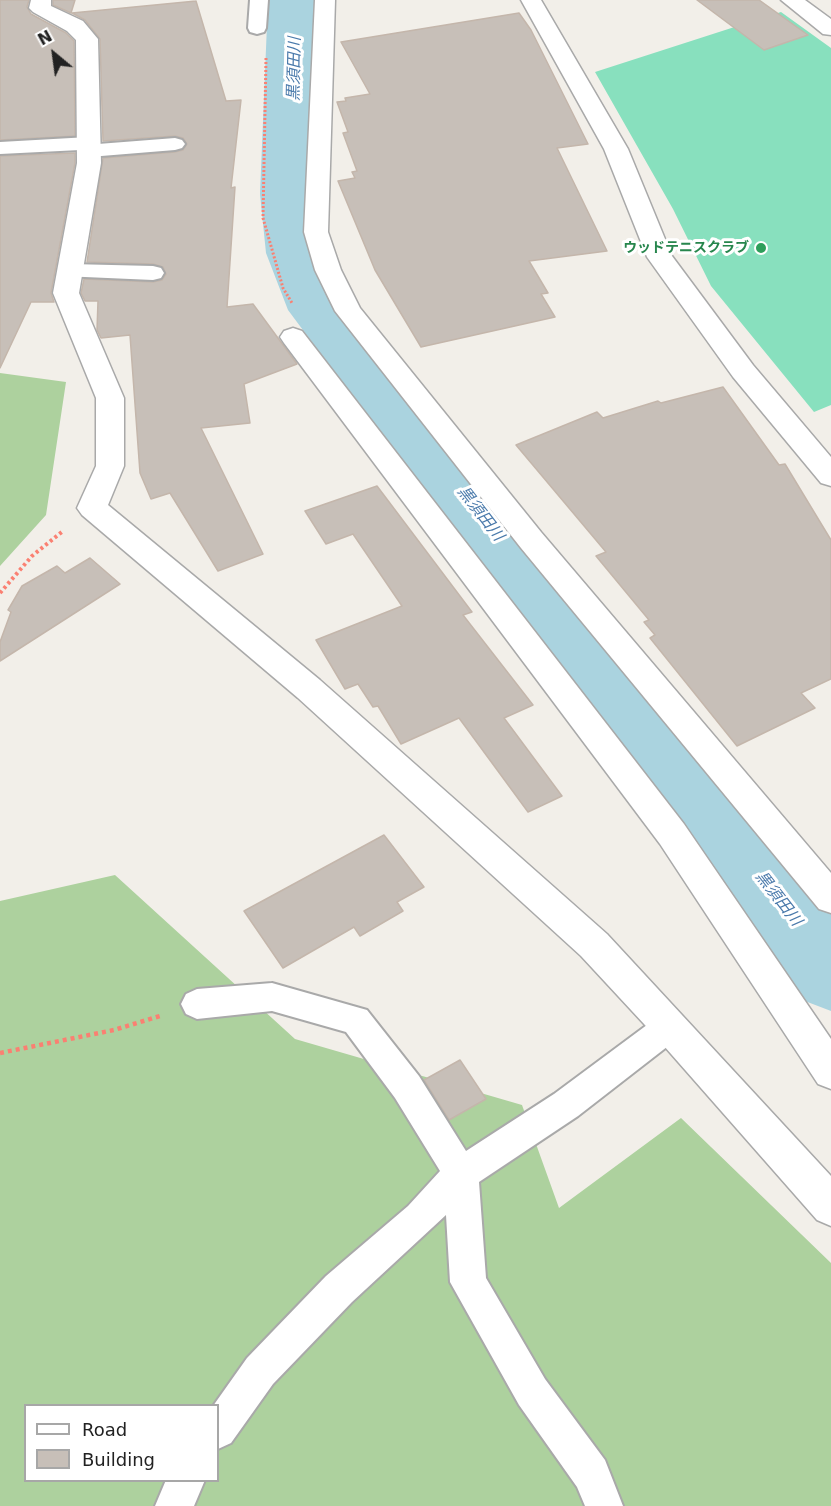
<!DOCTYPE html>
<html>
<head>
<meta charset="utf-8">
<style>
  body { margin:0 }
  #map { position:relative; width:831px; height:1506px; overflow:hidden; background:#f2efe9; font-family:"DejaVu Sans",sans-serif }
  canvas { display:block }
  .legend { position:absolute; left:24px; top:1404px; width:195px; height:78px; box-sizing:border-box; background:#fff; border:2px solid #a7a7a7; margin:0; padding:8px 10px; list-style:none; font-size:18px; color:#222 }
  .legend li { display:flex; align-items:center; gap:12px; height:30px }
  .legend b { width:30px; border:2px solid #a7a7a7 }
  .north { position:absolute; left:24px; top:24px; width:60px; height:60px; -webkit-text-stroke:4px #fff; paint-order:stroke; rotate:331deg; font-size:16px; font-weight:700; line-height:24px; text-align:center; color:#222 }
  .north::after { content:''; display:block; margin:auto; width:21px; height:27px; background:#222; clip-path:polygon(50% 0,100% 100%,50% 72%,0 100%) }
</style>
</head>
<body>
<div id="map">
<canvas width="831" height="1506"></canvas>
<ul class="legend">
<li><b style="height:8px;background:#fff"></b>Road</li>
<li><b style="height:16px;background:#c7bfb8"></b>Building</li>
</ul>
<div class="north">N</div>
</div>
<script>
const c = document.querySelector('canvas').getContext('2d');
c.lineJoin = 'round';
function fill(path, color) {
  c.fillStyle = color;
  c.fill(path, 'evenodd');
}
function shape(rows) {
  const path = new Path2D();
  for (const r of rows) {
    path.moveTo(r[0], r[1]);
    for (let i = 2; i < r.length; i += 2) path.lineTo(r[i], r[i + 1]);
  }
  return path;
}
function stroke(path, color, width, dash) {
  c.strokeStyle = color;
  c.lineWidth = width;
  c.lineCap = dash ? 'butt' : 'round';
  c.setLineDash(dash || []);
  c.stroke(path);
}
function label(font, color, halo, rows, align = 'center') {
  c.font = font + ' "DejaVu Sans","Noto Sans JP",sans-serif';
  c.lineWidth = 6;
  c.setLineDash([]);
  c.textBaseline = 'middle';
  c.strokeStyle = halo;
  c.fillStyle = color;
  for (const [text, x, y, turn = 0] of rows) {
    c.save();
    c.translate(x, y);
    c.rotate((+turn || 0) * Math.PI / 180);
    c.textAlign = isNaN(turn) ? turn : align;
    if (halo) c.strokeText(text, 0, 0);
    c.fillText(text, 0, 0);
    c.restore();
  }
}
const forest = shape([
  [0,373,66,382,46,515,0,566],
  [115,875,295,1039,522,1105,559,1208,681,1118,831,1263,831,1506,0,1506,0,901],
  [26,1406,218,1406,218,1480,26,1480]
]);
const pitch = shape([
  [781,12,831,48,831,405,814,412,711,286,673,209,595,72]
]);
const river = shape([
  [268,0,324,0,324,194,332,253,353,304,831,894,831,1011,797,998,698,860,288,310,266,253,260,194,268,0]
]);
const building = shape([
  [0,0,29,0,27,7,31,14,66,33,74,41,75,136,0,140,0,0],
  [53,0,75,0,71,13,53,5,53,0],
  [697,0,759,0,808,35,764,50,697,0],
  [196,1,226,101,241,100,231,188,235,187,227,307,253,304,297,364,244,384,250,423,201,428,263,554,218,571,170,493,151,499,140,473,130,335,101,338,97,330,98,301,85,301,81,293,84,279,153,282,162,280,166,274,163,267,153,264,87,262,103,158,175,152,183,150,187,144,183,138,175,136,103,141,100,39,85,20,72,13,196,1],
  [519,13,531,30,588,144,557,148,607,251,529,261,548,293,541,294,555,317,421,347,375,270,338,181,355,178,352,172,357,171,343,133,348,132,337,102,346,101,345,98,370,94,341,42,519,13],
  [75,153,75,163,51,293,54,302,31,302,0,368,0,156,75,153],
  [723,387,779,465,785,464,831,540,831,679,801,693,815,708,737,746,650,638,655,635,644,622,649,620,596,556,606,552,516,445,597,412,603,418,658,401,661,403,723,387],
  [377,486,472,612,463,615,533,705,504,718,562,796,528,812,459,718,401,744,378,706,373,707,358,684,345,689,316,640,402,606,353,534,326,544,305,511,377,486],
  [90,558,120,584,0,661,0,642,11,612,8,610,22,586,57,566,65,573,90,558],
  [384,835,424,887,397,902,403,911,360,936,354,927,283,968,244,911,384,835],
  [460,1060,486,1099,449,1120,424,1080,460,1060]
]);
const pathFar2 = shape([
  [266,58,263,218,283,288,292,303]
]);
const pathFar1 = shape([
  [0,593,32,556,63,531]
]);
const path = shape([
  [0,1053,114,1030,160,1016]
]);
const lane = shape([
  [250,0,268,0,266,28,264,32,257,34,250,32,248,28,250,0],
  [89,137,96,139,98,144,175,138,182,140,185,144,182,148,175,150,89,157,82,155,80,150,0,154,0,142,89,137],
  [70,264,153,266,161,268,164,273,161,278,153,280,62,276,59,271,62,266,70,264],
  [272,983,367,1010,419,1076,466,1151,554,1094,659,1016,670,1011,681,1016,686,1026,681,1036,578,1116,479,1182,486,1278,545,1379,605,1460,623,1506,585,1506,577,1487,519,1405,450,1282,446,1215,352,1302,273,1384,231,1443,218,1449,218,1406,213,1406,247,1358,326,1276,408,1206,440,1171,395,1098,346,1032,272,1011,197,1019,186,1014,181,1004,186,994,197,989,272,983],
  [166,1480,205,1480,194,1506,155,1506,166,1480]
]);
const street = shape([
  [31,0,51,0,51,6,83,21,98,39,101,163,79,293,124,398,124,466,108,505,320,680,607,934,831,1176,831,1226,817,1220,657,1038,581,956,298,698,82,515,77,508,96,466,96,398,53,293,77,163,76,40,67,31,33,12,29,8,31,0],
  [315,0,335,0,328,232,341,270,360,308,541,532,831,873,831,913,819,909,521,548,335,311,315,270,304,232,315,0],
  [521,0,541,0,628,149,672,256,753,365,831,457,831,486,821,483,733,377,647,257,604,149,521,0],
  [781,0,805,0,831,19,831,35,823,34,781,0],
  [293,328,302,331,684,824,831,1039,831,1089,818,1084,660,844,284,343,280,337,284,331,293,328]
]);
const markers = [
  [761,248,6,"#2e9e5b"]
];
const farLeisurenames = [
  ["ウッドテニスクラブ",749,248]
];
const waterNames = [
  ["黒須田川",295,69,-89],
  ["黒須田川",480,514,52],
  ["黒須田川",778,899,52]
];
fill(forest, '#add19e');
fill(pitch, '#88e0be');
fill(river, '#aad3df');
fill(building, '#c7bfb8');
stroke(building, '#c4b6ab', 1.5);
stroke(lane, '#a9a9a9', 4);
stroke(street, '#a9a9a9', 3);
stroke(pathFar2, '#fa8072', 3, [2, 2]);
stroke(pathFar1, '#fa8072', 4, [3, 3]);
stroke(path, '#fa8072', 4.5, [4, 4]);
fill(lane, '#fff');
fill(street, '#fff');
for (const [x, y, r, color] of markers) {
  const dot = new Path2D();
  dot.arc(x, y, r, 0, 2 * Math.PI);
  c.fillStyle = color;
  c.fill(dot);
  stroke(dot, '#fff', 2);
}
label('bold 14px', '#27864d', '#fff', farLeisurenames, 'right');
label('italic 16px', '#4a7aab', '#fff', waterNames);
</script>
</body>
</html>
